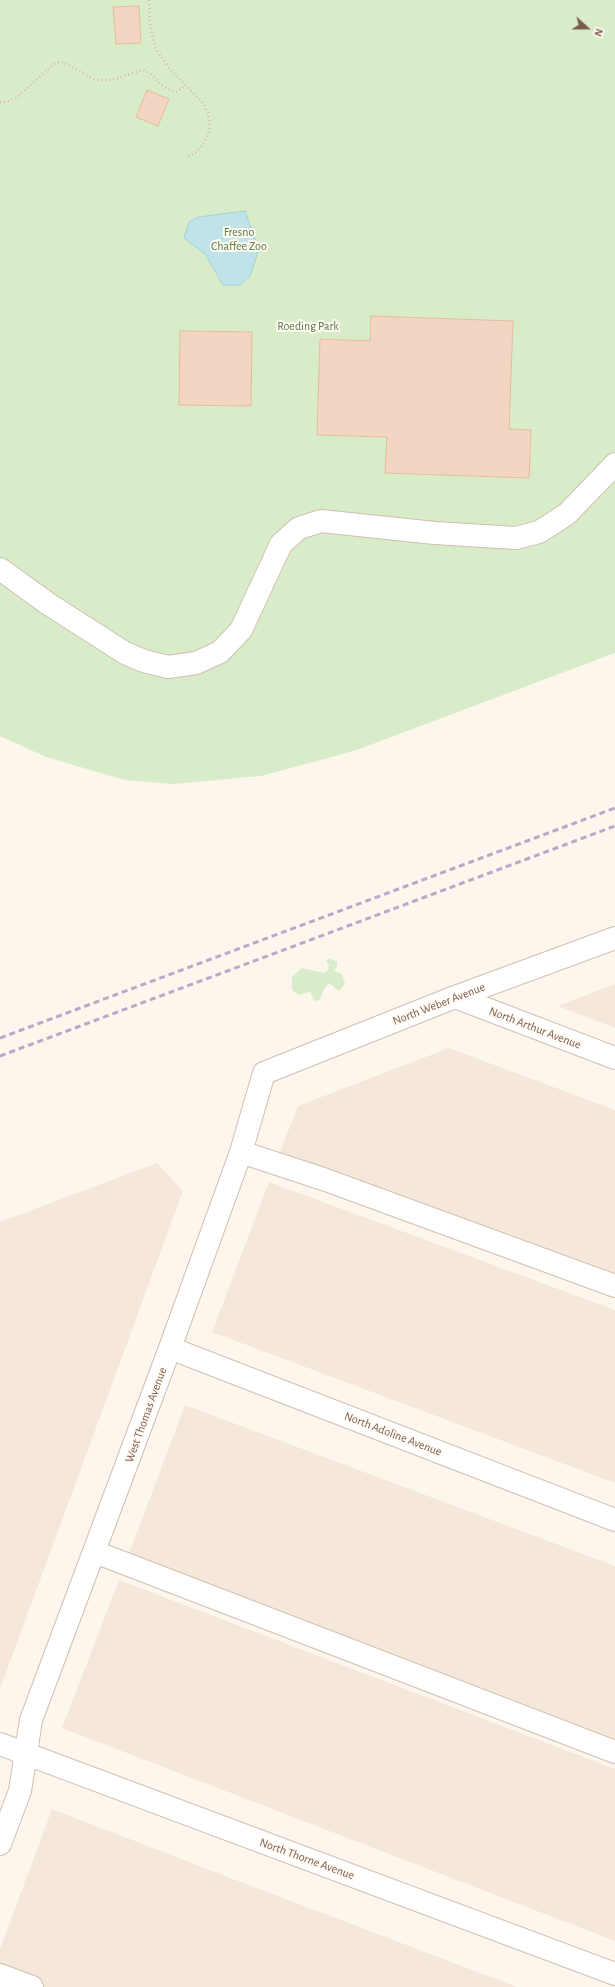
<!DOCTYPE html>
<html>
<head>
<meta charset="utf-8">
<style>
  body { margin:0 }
  #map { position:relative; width:615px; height:1987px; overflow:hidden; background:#fdf6ec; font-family:"Alegreya Sans",sans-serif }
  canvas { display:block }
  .north { position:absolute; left:567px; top:8px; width:40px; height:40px; -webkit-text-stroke:3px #fffaf3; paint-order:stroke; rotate:111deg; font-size:11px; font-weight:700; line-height:16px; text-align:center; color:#7a5c4d }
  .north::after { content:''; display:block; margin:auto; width:14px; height:18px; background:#7a5c4d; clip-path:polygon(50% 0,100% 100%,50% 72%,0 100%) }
</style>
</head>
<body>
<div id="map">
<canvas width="615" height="1987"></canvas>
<div class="north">N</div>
</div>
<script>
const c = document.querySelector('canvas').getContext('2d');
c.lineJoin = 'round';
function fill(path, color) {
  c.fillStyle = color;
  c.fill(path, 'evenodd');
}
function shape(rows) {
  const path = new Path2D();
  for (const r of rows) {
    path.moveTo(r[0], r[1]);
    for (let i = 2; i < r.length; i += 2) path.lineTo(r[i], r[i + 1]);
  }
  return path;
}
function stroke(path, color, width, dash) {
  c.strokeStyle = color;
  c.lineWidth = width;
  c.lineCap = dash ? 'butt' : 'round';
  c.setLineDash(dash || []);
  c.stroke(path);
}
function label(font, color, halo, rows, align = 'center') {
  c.font = font + ' "Alegreya Sans",sans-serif';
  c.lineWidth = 4;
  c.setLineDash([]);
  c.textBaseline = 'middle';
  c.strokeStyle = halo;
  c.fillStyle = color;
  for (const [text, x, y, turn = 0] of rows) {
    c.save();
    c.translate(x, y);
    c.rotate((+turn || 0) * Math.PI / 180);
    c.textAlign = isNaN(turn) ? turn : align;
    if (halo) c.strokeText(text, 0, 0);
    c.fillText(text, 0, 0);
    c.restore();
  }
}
const residential = shape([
  [615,984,615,1028,558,1006],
  [449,1048,615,1110,615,1283,278,1157,298,1106],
  [157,1163,183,1191,0,1689,0,1222],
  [269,1182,615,1310,615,1483,212,1332],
  [185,1405,615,1566,615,1741,128,1556],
  [119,1580,615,1769,615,1941,62,1728],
  [52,1809,233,1879,517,1987,41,1987,0,1971,0,1949]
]);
const green = shape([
  [0,0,615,0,615,653,354,751,261,776,173,784,125,780,46,757,0,736],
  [329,958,337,962,337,967,334,971,342,974,345,984,339,991,329,983,324,989,320,1000,314,1001,310,992,299,995,292,990,292,977,302,968,324,973,328,970,329,965,326,961]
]);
const water = shape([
  [245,211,259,249,250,276,240,285,223,285,205,254,184,238,189,222,198,217,245,211]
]);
const building = shape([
  [139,6,141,43,116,44,113,7,139,6],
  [147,90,169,99,158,126,136,117,147,90],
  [371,316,513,321,509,429,531,430,529,478,385,473,387,437,317,435,320,339,370,341,371,316],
  [180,331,252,332,251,406,179,405,180,331]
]);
const path = shape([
  [149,0,150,26,156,49,169,68,203,103,208,113,210,127,207,136,203,145,196,152,187,157],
  [0,102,5,102,16,98,55,63,63,62,95,80,111,80,143,70,150,73,161,85,172,91,176,92,186,86]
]);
const minor = shape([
  [0,569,47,603,125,653,144,661,168,667,196,663,220,652,241,630,281,544,299,528,321,521,435,533,516,538,539,532,567,514,615,464],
  [455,997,615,1058],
  [241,1152,326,1180,615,1286],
  [170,1348,615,1520],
  [95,1552,615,1752],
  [0,1744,615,1974],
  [0,1844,20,1791,31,1720,170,1348,241,1152,264,1073,455,997,615,938],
  [0,1975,32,1987]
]);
const rail = shape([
  [0,1038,615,808],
  [0,1056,615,826]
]);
const parkNames = [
  ["Fresno",239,232],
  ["Chaffee Zoo",239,246],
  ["Roeding Park",308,326]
];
const streetNames = [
  ["North Weber Avenue",439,1004,-21],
  ["North Arthur Avenue",535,1028,21],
  ["West Thomas Avenue",146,1415,-70],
  ["North Adoline Avenue",393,1434,21],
  ["North Thorne Avenue",307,1859,20]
];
fill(residential, '#f5e8da');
fill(green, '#d8ecc9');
fill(water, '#bfe3e8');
stroke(water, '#a5d3da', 1);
fill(building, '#f3d5c3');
stroke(building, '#e6bba3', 1);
stroke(minor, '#d1beb0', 24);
stroke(path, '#d9b8a5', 2.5, [1, 3]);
stroke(minor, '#fff', 22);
stroke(rail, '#b9a8c9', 3, [6, 4]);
label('12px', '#537a41', '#fffaf3', parkNames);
label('12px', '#7a5c4d', '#fffaf3', streetNames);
</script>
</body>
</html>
